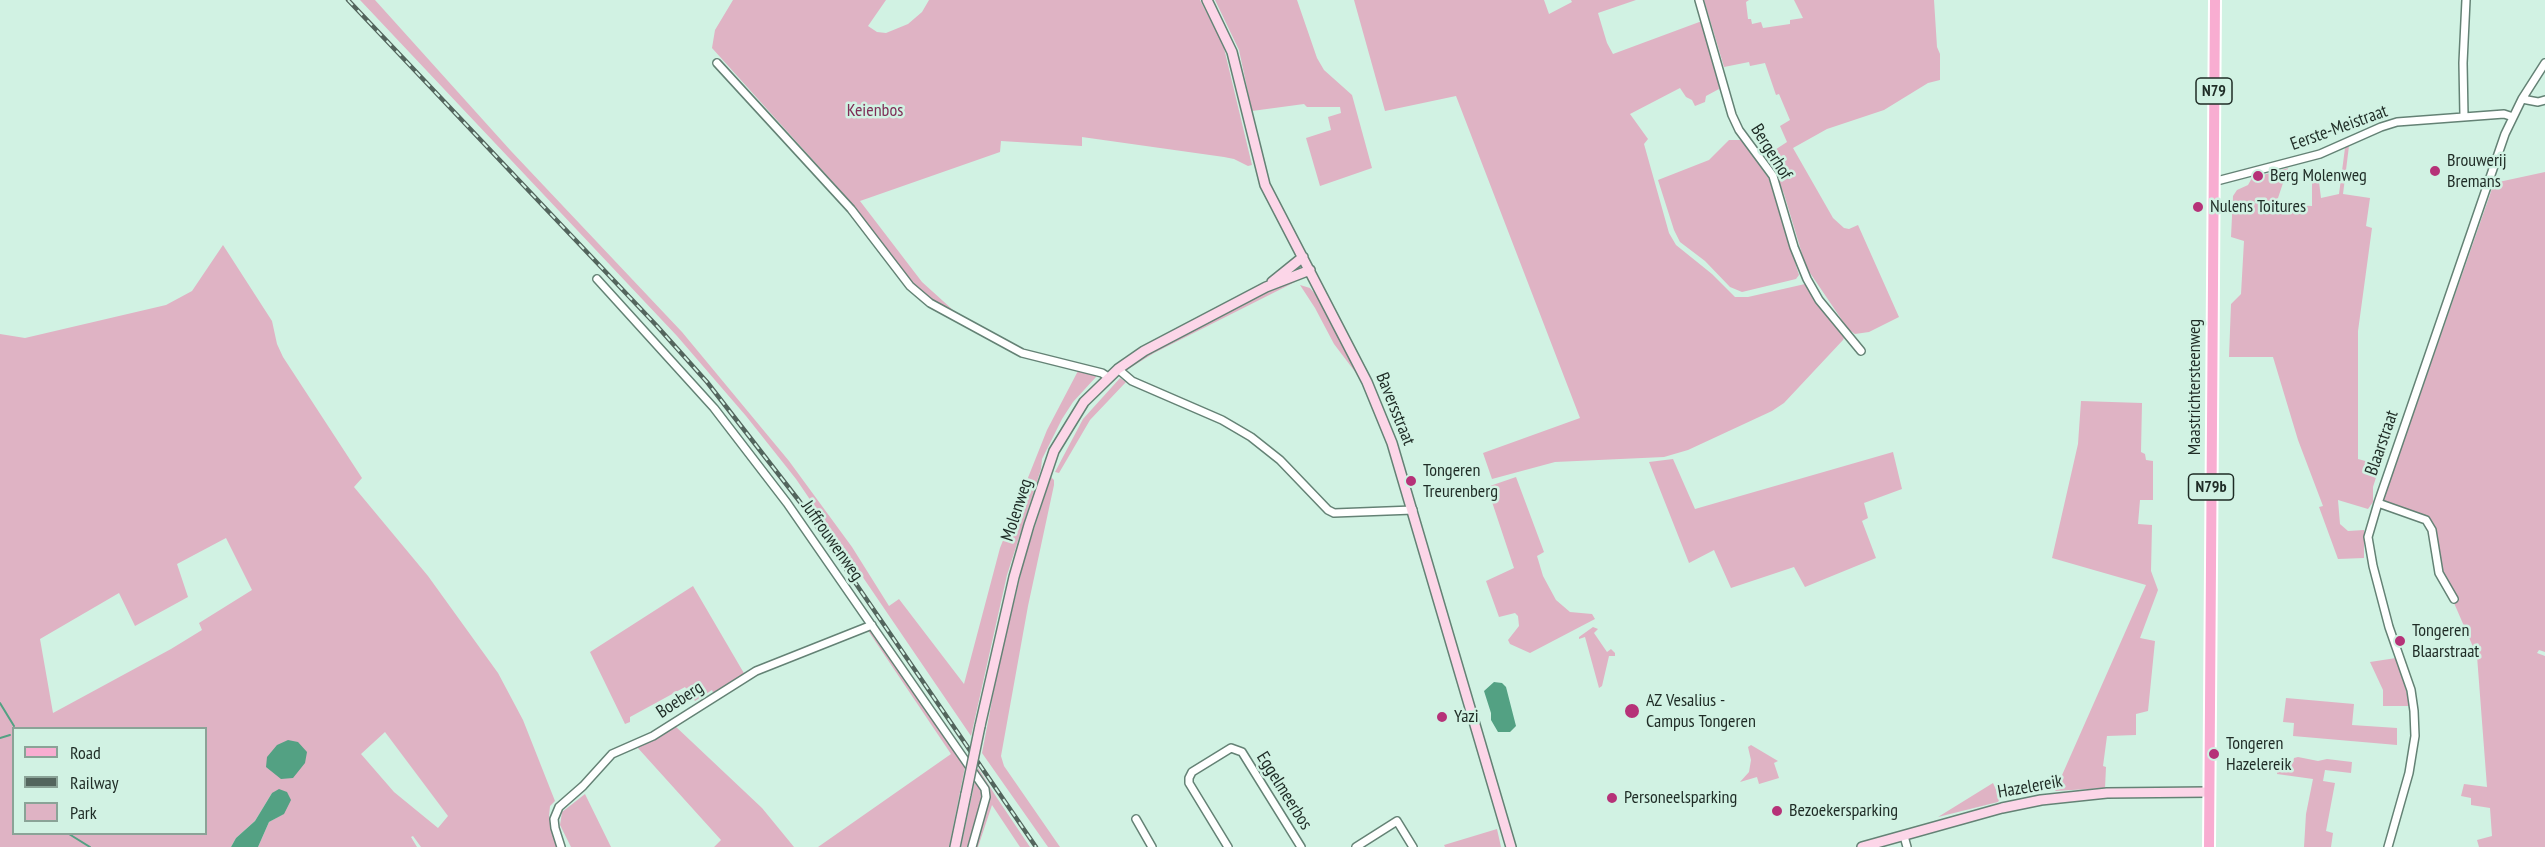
<!DOCTYPE html>
<html>
<head>
<meta charset="utf-8">
<style>
  body { margin:0 }
  #map { position:relative; width:2545px; height:847px; overflow:hidden; background:#d1f2e3; font-family:"PT Sans Narrow",sans-serif }
  canvas { display:block }
  .legend { position:absolute; left:12px; top:727px; width:195px; height:108px; box-sizing:border-box; background:#d1f2e3; border:2px solid #8aa397; margin:0; padding:8px 10px; list-style:none; font-size:18px; color:#1f2c26 }
  .legend li { display:flex; align-items:center; gap:12px; height:30px }
  .legend b { width:30px; border:2px solid #8aa397 }
</style>
</head>
<body>
<div id="map">
<canvas width="2545" height="847"></canvas>
<ul class="legend">
<li><b style="height:8px;background:#f8add1"></b>Road</li>
<li><b style="height:8px;background:#53655d"></b>Railway</li>
<li><b style="height:16px;background:#dfb3c4"></b>Park</li>
</ul>
</div>
<script>
const c = document.querySelector('canvas').getContext('2d');
c.lineJoin = 'round';
function fill(path, color) {
  c.fillStyle = color;
  c.fill(path, 'evenodd');
}
function shape(rows) {
  const path = new Path2D();
  for (const r of rows) {
    path.moveTo(r[0], r[1]);
    for (let i = 2; i < r.length; i += 2) path.lineTo(r[i], r[i + 1]);
  }
  return path;
}
function stroke(path, color, width, dash) {
  c.strokeStyle = color;
  c.lineWidth = width;
  c.lineCap = dash ? 'butt' : 'round';
  c.setLineDash(dash || []);
  c.stroke(path);
}
function label(font, color, halo, rows, align = 'center') {
  c.font = font + ' "PT Sans Narrow",sans-serif';
  c.lineWidth = 5;
  c.setLineDash([]);
  c.textBaseline = 'middle';
  c.strokeStyle = halo;
  c.fillStyle = color;
  for (const [text, x, y, turn = 0] of rows) {
    c.save();
    c.translate(x, y);
    c.rotate((+turn || 0) * Math.PI / 180);
    c.textAlign = isNaN(turn) ? turn : align;
    if (halo) c.strokeText(text, 0, 0);
    c.fillText(text, 0, 0);
    c.restore();
  }
}
const green = shape([
  [360,0,375,0,511,151,682,332,789,461,852,547,889,606,899,599,964,684,1000,548,1047,430,1079,369,1095,373,1096,377,1073,402,1062,419,1042,459,1041,469,1007,575,971,736,796,479,746,416,677,336],
  [733,0,886,0,868,26,877,32,886,33,908,24,922,12,929,0,1200,0,1223,44,1252,165,1248,166,1234,159,1224,157,1082,137,1082,146,1001,141,1000,152,860,201,922,282,964,320,942,308,916,288,848,199,712,48,715,30],
  [1215,0,1297,0,1317,58,1324,70,1352,95,1372,168,1320,186,1306,138,1331,130,1328,117,1341,113,1340,107,1307,107,1304,104,1252,111,1239,50],
  [1354,0,1544,0,1549,14,1572,2,1571,0,1636,0,1598,13,1607,43,1613,54,1702,21,1718,73,1719,89,1706,96,1705,102,1695,106,1692,100,1686,97,1680,88,1630,114,1648,139,1644,144,1669,233,1676,245,1712,274,1735,297,1748,297,1805,284,1844,338,1843,340,1784,403,1772,411,1688,450,1664,457,1555,462,1492,479,1483,453,1580,418,1456,96,1385,111],
  [1704,0,1749,0,1746,2,1748,19,1751,19,1752,24,1761,22,1763,28,1790,24,1790,20,1803,18,1794,0,1934,0,1937,47,1940,54,1940,80,1928,83,1884,110,1827,129,1793,148,1833,218,1844,228,1849,229,1858,225,1899,317,1869,332,1855,334,1848,329,1806,267,1784,194,1776,175,1764,157,1787,142,1780,126,1790,120,1779,94,1776,95,1765,63,1750,66,1749,62,1724,67],
  [1729,140,1742,140,1769,179,1799,275,1796,279,1742,292,1730,287,1705,261,1680,242,1674,230,1658,180,1709,160],
  [2349,146,2343,194,2370,198,2366,226,2372,228,2358,331,2358,459,2380,465,2373,487,2373,502,2368,509,2338,500,2340,524,2348,531,2364,530,2364,558,2338,559,2319,507,2323,506,2298,440,2273,357,2229,357,2231,304,2241,294,2244,241,2231,237,2233,196,2237,190,2248,185,2252,178,2288,168,2276,204,2312,206,2312,175,2318,174,2321,198,2339,194,2345,148],
  [2545,172,2545,652,2539,650,2537,653,2545,656,2545,847,2479,847,2477,840,2492,836,2490,808,2471,805,2471,798,2461,796,2464,784,2487,787,2477,656,2441,573,2435,526,2427,516,2383,501,2494,183],
  [223,245,272,321,277,344,283,357,362,478,354,487,428,576,498,673,523,720,555,801,550,806,549,816,557,847,421,847,413,836,411,837,417,847,258,847,269,822,283,814,272,793,255,821,236,838,231,847,0,847,0,334,25,338,166,305,192,291],
  [226,538,252,590,199,623,202,630,171,649,53,713,40,639,119,593,135,626,188,597,177,564],
  [14,728,206,728,206,834,14,834],
  [385,732,448,816,438,828,394,792,361,754],
  [1294,280,1295,282,1154,353,1125,371,1124,369,1142,357,1266,292],
  [1300,285,1310,288,1315,294,1317,293,1356,373,1334,344,1315,308],
  [1120,378,1126,382,1090,420,1059,473,1055,472,1083,419],
  [2081,401,2142,403,2141,452,2145,454,2146,460,2153,461,2153,500,2140,500,2138,524,2152,525,2151,571,2158,590,2140,638,2155,641,2148,711,2136,714,2136,735,2107,736,2103,766,2106,767,2105,788,2055,791,2146,585,2052,558,2078,444],
  [1893,452,1902,489,1864,503,1868,518,1862,521,1876,558,1805,587,1794,567,1731,588,1714,550,1689,563,1649,462,1673,459,1695,509],
  [1051,477,1054,480,1054,485,1028,606,1001,756,1004,766,1060,847,1048,847,982,753,998,669,1025,557],
  [1516,477,1544,552,1537,556,1543,576,1556,600,1570,612,1592,614,1595,619,1530,653,1510,644,1508,640,1519,626,1518,616,1515,613,1499,617,1486,581,1514,568,1487,487],
  [693,586,745,675,714,695,712,690,695,701,685,687,630,717,630,722,625,724,590,652],
  [1593,627,1598,629,1594,633,1607,652,1611,649,1615,653,1615,656,1609,656,1602,686,1599,688,1585,637,1579,639,1579,637],
  [867,629,870,629,921,700,965,767,949,847,818,847,951,754],
  [2396,658,2402,675,2410,706,2383,706,2383,690,2370,662],
  [2286,698,2354,704,2352,725,2397,728,2397,745,2293,736,2294,723,2283,722],
  [674,725,762,808,794,847,714,847,721,840,637,747],
  [1751,745,1778,761,1774,763,1779,778,1759,784,1757,777,1740,782,1749,772,1751,760,1748,747],
  [2298,757,2318,761,2327,759,2352,762,2351,773,2325,770,2323,781,2335,783,2326,831,2333,833,2331,847,2304,847,2306,814,2313,779,2277,774,2279,761,2293,762,2294,758],
  [978,768,997,798,1030,847,1020,847,992,805,978,847,974,847,989,793,977,773],
  [975,781,984,795,970,847,961,847],
  [1993,783,2000,798,1998,802,1938,817],
  [585,794,611,847,571,847,560,825,562,812],
  [1497,829,1501,847,1445,847,1444,845]
]);
const water = shape([
  [1494,682,1502,683,1506,687,1516,726,1510,732,1498,732,1491,720,1491,713,1484,691],
  [288,740,298,742,307,752,305,763,293,778,281,779,266,767,267,757,277,745],
  [279,789,287,792,291,800,284,814,269,822,258,847,231,847,236,838,255,821,272,793]
]);
const stream = shape([
  [0,703,14,726],
  [0,738,10,735],
  [69,834,90,847]
]);
const street = shape([
  [1699,0,1732,115,1739,130,1773,176,1794,247,1807,279,1819,300,1861,351],
  [717,63,851,209,910,286,930,303,1022,353,1102,373,1108,377],
  [2522,99,2538,102,2545,100],
  [2464,116,2463,63,2466,0],
  [2213,182,2320,154,2381,127,2397,122,2504,114,2513,117],
  [597,279,714,408,787,503,985,789,986,797,972,847],
  [1118,369,1132,381,1222,420,1251,437,1280,460,1328,510,1334,513,1413,510],
  [2378,503,2426,520,2432,530,2439,573,2454,599],
  [1136,819,1152,847],
  [1904,836,1907,847],
  [561,847,555,828,554,819,559,807,583,786,612,754,653,736,756,671,872,625],
  [1228,847,1189,783,1189,778,1192,772,1231,748,1242,752,1301,847],
  [1356,847,1397,821,1413,847],
  [2388,847,2409,773,2415,736,2414,711,2411,690,2389,627,2373,566,2368,537,2378,503,2505,134,2522,99,2545,63]
]);
const secondary = shape([
  [1207,0,1232,52,1265,185,1367,382,1392,443,1511,847],
  [1272,282,1303,257],
  [980,726,1014,577,1029,525,1054,451,1084,402,1118,369,1144,351,1266,287,1310,270],
  [955,847,966,794],
  [1862,847,2002,808,2041,800,2107,793,2208,792]
]);
const primary = shape([
  [2209,847,2215,0]
]);
const rail = shape([
  [348,0,656,325,707,382,800,502,1036,847]
]);
const secondaryBridge = shape([
  [966,794,980,726]
]);
const markers = [
  [2435,171,6,"#b63278"],
  [2258,176,6,"#b63278"],
  [2198,207,6,"#b63278"],
  [1411,481,6,"#b63278"],
  [2400,641,6,"#b63278"],
  [1632,711,8,"#b63278"],
  [1442,717,6,"#b63278"],
  [2214,754,6,"#b63278"],
  [1612,798,6,"#b63278"],
  [1777,811,6,"#b63278"]
];
const shields = [
  [2214,91,36],
  [2211,487,45]
];
const shieldNames = [
  ["N79",2214,91],
  ["N79b",2211,487]
];
const parkNames = [
  ["Keienbos",875,111]
];
const streetNames = [
  ["Eerste-Meistraat",2339,128,-20],
  ["Bergerhof",1771,152,58],
  ["Maastrichtersteenweg",2195,387,-90],
  ["Baversstraat",1395,409,68],
  ["Blaarstraat",2382,443,-71],
  ["Molenweg",1017,510,-72],
  ["Juffrouwenweg",832,541,55],
  ["Boeberg",680,700,-33],
  ["Hazelereik",2030,787,-10],
  ["Eggelmeerbos",1284,791,58]
];
const poiNames = [
  ["Brouwerij",2447,161],
  ["Bremans",2447,182],
  ["Berg Molenweg",2270,176],
  ["Nulens Toitures",2210,207],
  ["Tongeren",1423,471],
  ["Treurenberg",1423,492],
  ["Tongeren",2412,631],
  ["Blaarstraat",2412,652],
  ["AZ Vesalius -",1646,701],
  ["Campus Tongeren",1646,722],
  ["Yazi",1454,717],
  ["Tongeren",2226,744],
  ["Hazelereik",2226,765],
  ["Personeelsparking",1624,798],
  ["Bezoekersparking",1789,811]
];
fill(green, '#dfb3c4');
fill(water, '#53a183');
stroke(stream, '#53a183', 2);
stroke(street, '#648275', 10);
stroke(secondary, '#648275', 12);
stroke(primary, '#fff', 14);
stroke(street, '#fff', 7);
stroke(secondary, '#fcd6e8', 9);
stroke(primary, '#f8add1', 10);
stroke(rail, '#53655d', 4.5);
stroke(rail, '#d1f2e3', 2, [7]);
stroke(secondaryBridge, '#648275', 12, []);
stroke(secondaryBridge, '#fcd6e8', 9);
for (const [x, y, r, color] of markers) {
  const dot = new Path2D();
  dot.arc(x, y, r, 0, 2 * Math.PI);
  c.fillStyle = color;
  c.fill(dot);
  stroke(dot, '#d1f2e3', 2);
}
for (const [x, y, w] of shields) {
  const box = new Path2D();
  box.roundRect(x - w / 2, y - 13, w, 26, 4.5);
  c.fillStyle = '#d1f2e3';
  c.fill(box);
  stroke(box, '#1f2c26', 1.5);
}
label('bold 16px', '#1f2c26', null, shieldNames);
label('18px', '#7e2d56', '#d1f2e3', parkNames);
label('18px', '#1f2c26', '#d1f2e3', streetNames);
label('18px', '#1f2c26', '#d1f2e3', poiNames, 'left');
</script>
</body>
</html>
